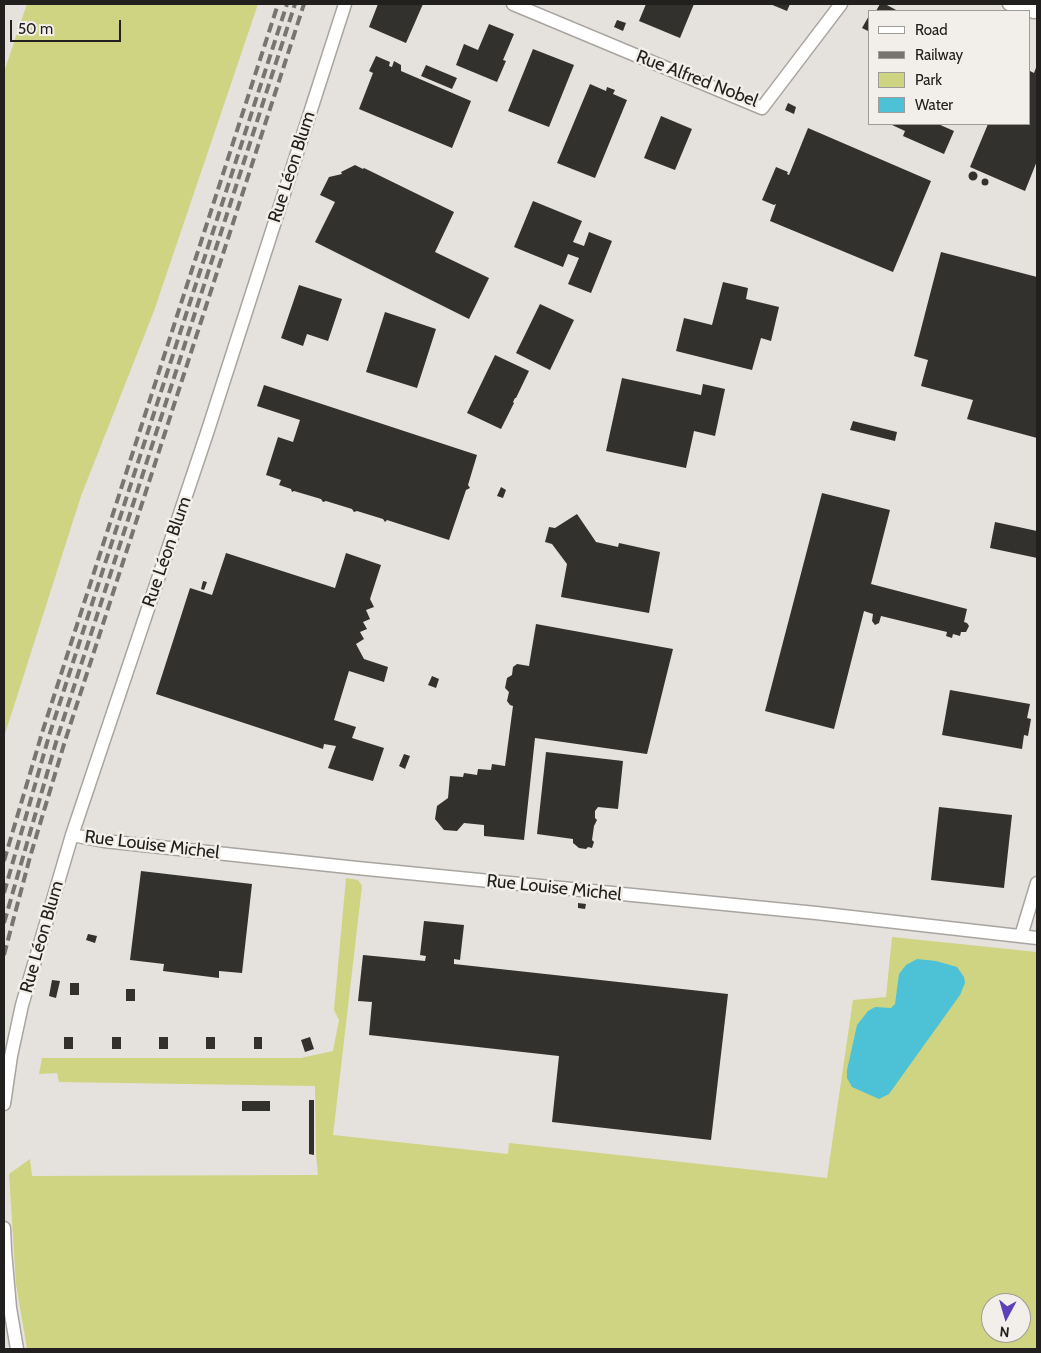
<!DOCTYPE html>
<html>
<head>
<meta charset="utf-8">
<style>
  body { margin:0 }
  #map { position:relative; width:1041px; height:1353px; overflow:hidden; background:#e5e1dc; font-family:Cabin,sans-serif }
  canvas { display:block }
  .frame { position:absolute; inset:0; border:5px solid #21201e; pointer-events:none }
  .legend { position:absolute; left:868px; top:10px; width:162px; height:115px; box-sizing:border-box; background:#f2efea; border:1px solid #9e9c98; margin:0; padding:6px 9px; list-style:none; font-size:15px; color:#21201e }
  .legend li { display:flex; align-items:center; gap:10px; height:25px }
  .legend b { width:25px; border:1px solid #9e9c98 }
  .north { position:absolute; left:981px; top:1293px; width:50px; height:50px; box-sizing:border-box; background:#f2efea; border:1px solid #9e9c98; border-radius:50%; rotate:186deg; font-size:14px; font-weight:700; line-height:20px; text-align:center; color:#21201e }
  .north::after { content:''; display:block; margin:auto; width:18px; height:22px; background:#5b40b8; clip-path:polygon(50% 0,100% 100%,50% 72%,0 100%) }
  .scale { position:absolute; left:10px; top:20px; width:111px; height:22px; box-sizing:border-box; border:2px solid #21201e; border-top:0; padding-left:6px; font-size:15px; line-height:18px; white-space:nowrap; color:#21201e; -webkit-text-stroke:4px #f2efea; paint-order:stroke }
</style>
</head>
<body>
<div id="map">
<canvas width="1041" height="1353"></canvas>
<div class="frame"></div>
<ul class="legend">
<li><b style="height:6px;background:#fff"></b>Road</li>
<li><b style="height:6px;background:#777572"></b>Railway</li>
<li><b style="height:14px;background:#ced481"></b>Park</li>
<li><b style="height:14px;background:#4dc2d6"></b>Water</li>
</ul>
<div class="north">N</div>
<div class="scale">50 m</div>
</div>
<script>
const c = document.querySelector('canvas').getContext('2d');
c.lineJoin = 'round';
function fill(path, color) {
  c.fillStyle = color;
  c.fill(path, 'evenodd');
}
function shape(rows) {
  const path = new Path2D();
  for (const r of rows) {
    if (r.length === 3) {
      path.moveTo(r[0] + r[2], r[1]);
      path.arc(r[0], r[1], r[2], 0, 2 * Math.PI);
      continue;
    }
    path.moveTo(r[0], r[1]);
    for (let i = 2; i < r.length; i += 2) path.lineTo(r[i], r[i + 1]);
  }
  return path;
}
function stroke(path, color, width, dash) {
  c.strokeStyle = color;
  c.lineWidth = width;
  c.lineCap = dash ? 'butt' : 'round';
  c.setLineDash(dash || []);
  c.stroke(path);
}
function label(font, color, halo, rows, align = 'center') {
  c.font = font + ' Cabin,sans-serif';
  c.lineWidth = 5;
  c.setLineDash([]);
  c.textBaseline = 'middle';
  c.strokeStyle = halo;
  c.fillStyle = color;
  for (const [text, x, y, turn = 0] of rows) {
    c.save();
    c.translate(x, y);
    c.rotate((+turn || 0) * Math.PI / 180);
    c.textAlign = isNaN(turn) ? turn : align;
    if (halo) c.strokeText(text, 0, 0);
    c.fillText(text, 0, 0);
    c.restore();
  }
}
const green = shape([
  [27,4,258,4,154,311,81,496,4,737,4,72],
  [346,878,358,880,362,886,333,1135,508,1154,509,1143,827,1178,853,1000,886,997,892,937,1037,952,1037,1349,27,1349,16,1284,9,1174,30,1159,32,1176,318,1175,316,1154,315,1086,59,1082,57,1073,39,1074,42,1058,301,1058,333,1051,339,1020,334,1010],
  [991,1303,1021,1303,1021,1333,991,1333]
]);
const water = shape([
  [917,959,936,961,957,967,964,977,965,983,960,995,889,1094,879,1099,852,1087,847,1078,847,1070,857,1025,868,1011,875,1007,891,1008,895,1004,899,974,906,965]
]);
const building = shape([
  [378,4,423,4,406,43,369,27],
  [646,4,694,4,680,38,639,21],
  [770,4,790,4,787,11],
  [880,4,885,4,898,11,876,11],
  [870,14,870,32,862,28],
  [617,20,626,23,623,31,614,27],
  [489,24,514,34,503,60,506,61,497,82,456,65,464,44,478,50],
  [533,49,574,65,549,127,508,111],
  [376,56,390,62,389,66,392,67,394,61,401,65,401,71,471,101,452,148,359,109,373,73,369,71],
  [426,65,457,78,452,89,421,76],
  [1037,65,1037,161,1025,191,970,167,988,124,1030,124,1030,71,1034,73],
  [590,84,606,91,607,87,615,90,613,94,627,100,595,178,557,163],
  [788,103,796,107,794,114,785,110],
  [661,116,692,129,675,170,644,158],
  [890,124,938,124,954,131,944,154,903,136,905,131],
  [808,128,931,181,893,272,770,221,776,204,774,205,762,200,776,167,788,172,787,174,789,175],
  [355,165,363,169,364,168,454,212,435,252,489,278,469,319,315,242,335,202,320,195,329,177,342,174,341,172],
  [973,176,4.5],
  [985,182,3.5],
  [533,201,582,221,573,242,584,246,589,232,612,241,591,293,568,284,579,258,568,254,563,267,514,247],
  [941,252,1037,277,1037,438,967,419,973,400,921,386,928,360,914,356],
  [723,282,748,288,746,299,779,307,771,341,761,338,752,370,676,351,684,318,712,325],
  [299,285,342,299,328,341,307,334,303,346,281,338],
  [540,304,574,320,550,370,516,353],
  [385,312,436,329,417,388,366,372],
  [495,355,529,371,516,398,515,398,513,402,514,403,501,429,467,413],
  [622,378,701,395,703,384,725,389,715,436,694,431,686,468,606,451],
  [264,385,477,455,468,485,470,488,466,490,449,540,387,520,385,522,383,519,357,511,354,512,352,509,326,501,323,502,321,499,294,491,292,492,291,489,279,485,281,480,266,475,278,437,293,442,300,420,257,406],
  [853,421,897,432,895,441,850,430],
  [501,487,506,490,503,498,497,496],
  [822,493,890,510,871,584,967,609,964,622,967,623,969,626,966,632,961,632,960,636,953,634,952,638,946,636,947,632,881,616,879,623,875,625,872,621,873,614,864,611,834,729,765,711],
  [577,514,596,542,618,547,619,543,660,552,649,613,561,597,567,564,552,544,545,542,549,527,555,528],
  [995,522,1037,531,1037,558,990,548],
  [226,553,335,588,346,553,381,565,370,599,374,607,366,610,370,619,363,622,367,629,360,632,364,639,356,644,364,659,388,667,384,682,349,671,334,720,356,727,352,738,384,748,373,781,328,768,336,746,324,744,323,749,156,694,190,588,212,595],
  [203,581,207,582,204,590,201,589],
  [536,624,673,649,647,754,535,738,524,840,484,836,484,825,464,823,457,831,444,830,435,819,437,806,448,798,450,776,463,777,464,773,477,775,478,769,491,770,492,764,505,766,513,706,510,705,507,701,509,692,505,688,507,678,512,675,513,667,517,664,529,666],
  [432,676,439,679,436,688,428,685],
  [950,690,1030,704,1027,718,1031,719,1028,736,1024,735,1022,749,942,735],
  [546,752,623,761,618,809,598,807,595,811,595,818,597,820,594,826,592,840,594,842,592,848,588,847,586,849,579,848,573,843,573,839,537,834],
  [404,754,410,756,405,769,399,766],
  [939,807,1012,815,1004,888,931,880],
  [141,871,252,884,242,973,219,971,219,978,163,971,164,964,130,960],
  [578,903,586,904,585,909,578,908],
  [424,921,464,925,460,960,454,959,454,964,728,994,711,1140,552,1122,559,1056,369,1035,372,1002,358,1001,363,955,425,961,426,956,420,955],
  [88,934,97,936,95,943,86,940],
  [52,980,60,981,56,998,49,996],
  [70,983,79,983,79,995,70,995],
  [126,989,135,989,135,1001,126,1001],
  [64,1037,73,1037,73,1049,64,1049],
  [112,1037,121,1037,121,1049,112,1049],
  [159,1037,168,1037,168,1049,159,1049],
  [206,1037,215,1037,215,1049,206,1049],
  [254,1037,262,1037,262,1049,254,1049],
  [310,1037,314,1049,305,1052,301,1040],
  [309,1100,314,1100,314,1155,309,1154],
  [242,1101,270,1101,270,1111,242,1111]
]);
const minor = shape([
  [513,4,762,108,841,4],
  [1009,4,1034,12,1037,9],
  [72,835,104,841,357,868,816,913,1037,938],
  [1021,936,1037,883],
  [4,1104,11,1056,22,1005,72,835,207,433,345,4],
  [4,1228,5,1251,4,1252],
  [5,1251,10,1308,17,1349]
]);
const rail = shape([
  [4,861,42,733,278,4],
  [4,893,49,736,287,4],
  [4,923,57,739,295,4],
  [4,955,30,857,65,741,304,4]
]);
const streetNames = [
  ["Rue Alfred Nobel",697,79,21],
  ["Rue Léon Blum",292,167,-72],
  ["Rue Léon Blum",167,552,-71],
  ["Rue Louise Michel",152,845,7],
  ["Rue Louise Michel",554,888,6],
  ["Rue Léon Blum",42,937,-74]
];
fill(green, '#ced481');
fill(water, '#4dc2d6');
fill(building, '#33312d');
stroke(minor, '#a8a5a0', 15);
stroke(minor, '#fff', 12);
stroke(rail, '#777572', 4, [10, 5]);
label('18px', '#21201e', '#f2efea', streetNames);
</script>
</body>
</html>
